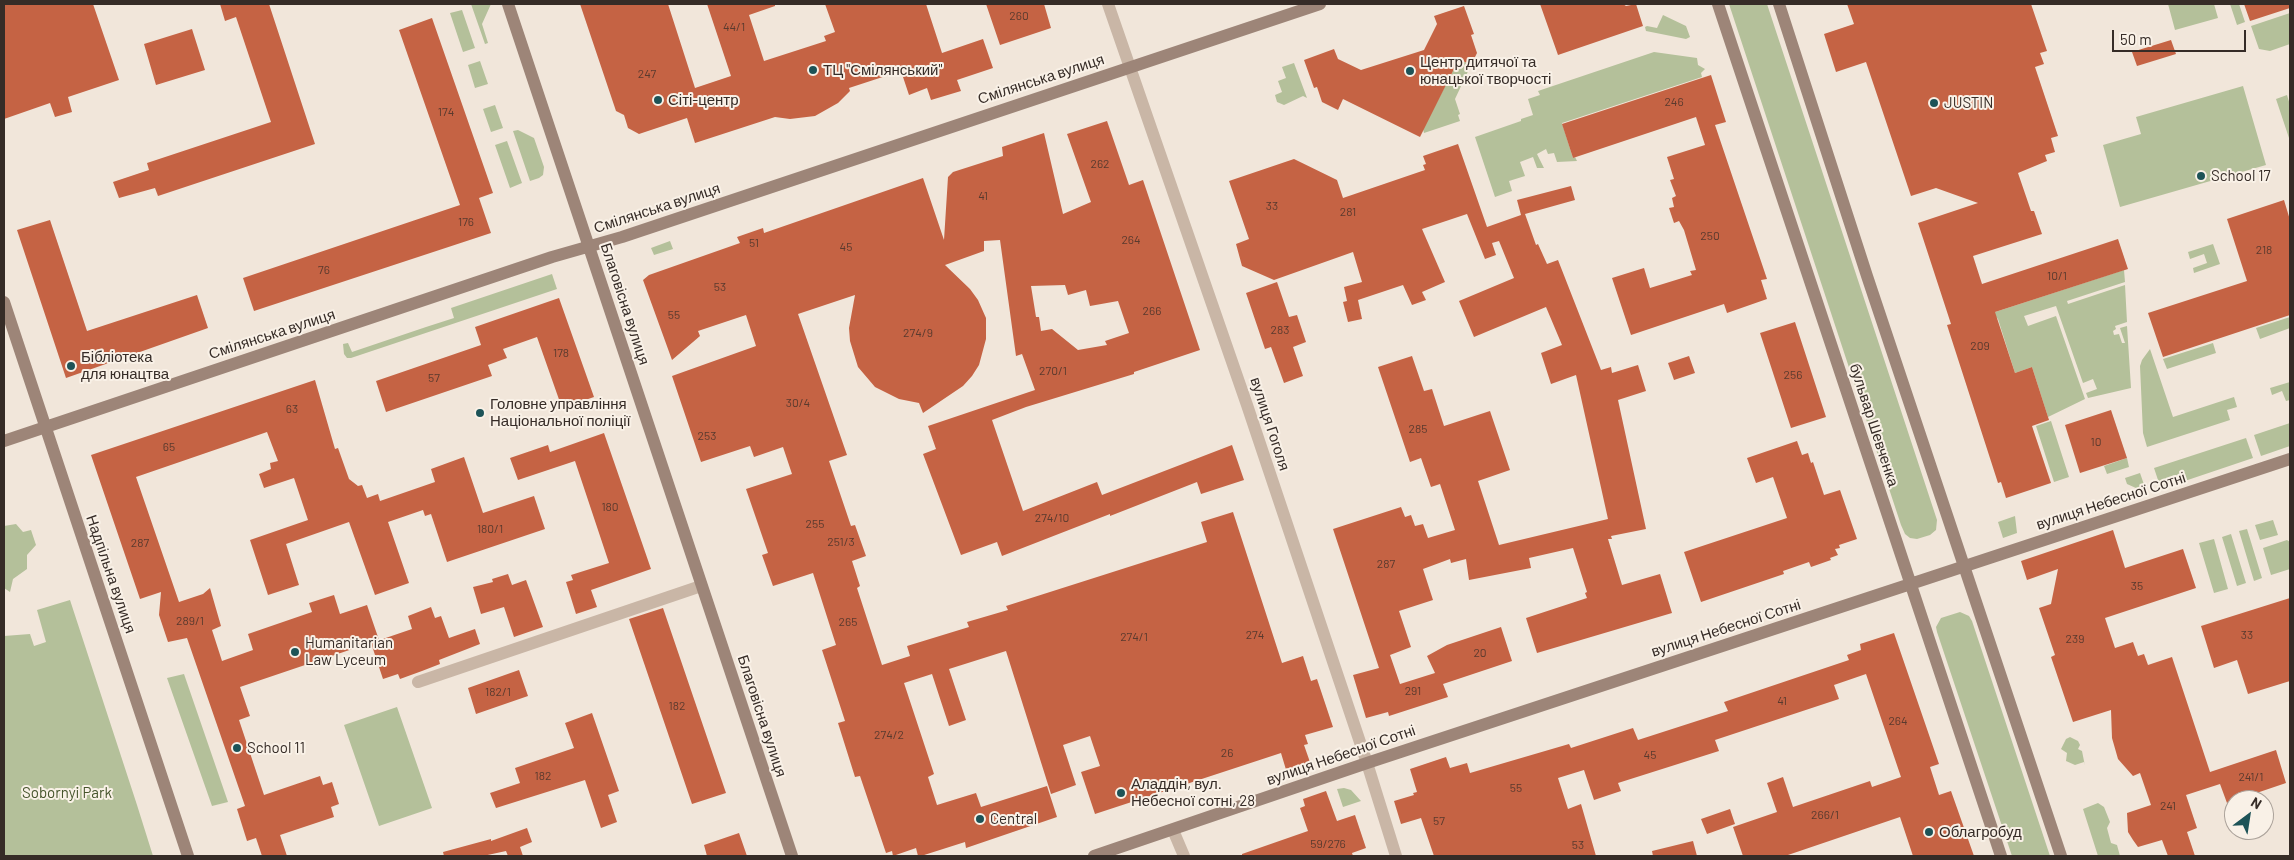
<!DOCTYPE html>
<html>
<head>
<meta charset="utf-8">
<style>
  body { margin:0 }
  #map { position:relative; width:2294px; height:860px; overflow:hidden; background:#f1e6da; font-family:Barlow,sans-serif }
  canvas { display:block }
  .frame { position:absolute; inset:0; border:5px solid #362c27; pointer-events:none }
  .north { position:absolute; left:2224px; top:790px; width:50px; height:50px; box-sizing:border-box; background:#f9f1e7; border:1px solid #aba29a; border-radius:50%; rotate:31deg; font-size:14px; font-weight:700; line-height:20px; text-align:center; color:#362c27 }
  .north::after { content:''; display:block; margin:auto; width:18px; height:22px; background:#1d5357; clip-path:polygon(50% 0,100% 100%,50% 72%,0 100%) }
  .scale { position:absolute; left:2112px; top:30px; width:134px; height:22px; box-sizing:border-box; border:2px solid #362c27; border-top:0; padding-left:6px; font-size:15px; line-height:18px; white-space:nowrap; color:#362c27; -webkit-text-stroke:4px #f9f1e7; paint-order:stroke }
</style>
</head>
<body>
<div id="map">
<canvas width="2294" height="860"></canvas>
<div class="frame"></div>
<div class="north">N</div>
<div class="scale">50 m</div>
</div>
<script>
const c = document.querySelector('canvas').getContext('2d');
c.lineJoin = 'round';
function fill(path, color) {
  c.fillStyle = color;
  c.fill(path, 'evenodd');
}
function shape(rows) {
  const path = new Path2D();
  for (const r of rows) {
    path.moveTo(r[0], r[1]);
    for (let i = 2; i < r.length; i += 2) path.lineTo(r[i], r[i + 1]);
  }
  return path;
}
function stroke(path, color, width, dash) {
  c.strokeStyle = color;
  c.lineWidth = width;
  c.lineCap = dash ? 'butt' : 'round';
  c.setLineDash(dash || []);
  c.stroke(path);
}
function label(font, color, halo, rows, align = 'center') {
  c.font = font + ' Barlow,sans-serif';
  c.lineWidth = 4;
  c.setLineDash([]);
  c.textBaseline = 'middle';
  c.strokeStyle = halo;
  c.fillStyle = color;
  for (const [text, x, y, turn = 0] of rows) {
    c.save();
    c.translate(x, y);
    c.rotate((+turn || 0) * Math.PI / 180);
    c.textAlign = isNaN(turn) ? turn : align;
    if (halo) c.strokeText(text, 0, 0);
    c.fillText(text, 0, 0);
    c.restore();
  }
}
const green = shape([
  [471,4,491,4,482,24,488,43,485,44],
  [1729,4,1767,4,1937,520,1936,530,1930,535,1917,539,1910,538,1905,534,1901,525],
  [2168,4,2214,4,2218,18,2175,30],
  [2230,4,2239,4,2245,22,2237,25],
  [462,10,475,48,463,52,450,13],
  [2290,13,2290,44,2270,51,2259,49,2251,26],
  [1663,15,1686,26,1690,37,1686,39,1646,31,1645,27,1647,26,1657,28],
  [1654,52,1697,58,1698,65,1705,69,1701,73,1702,77,1562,123,1573,158,1575,157,1577,161,1557,162,1554,153,1548,154,1546,149,1537,154,1544,168,1537,168,1533,157,1520,162,1525,176,1509,181,1512,191,1495,197,1475,137,1521,121,1521,119,1533,115,1528,99,1540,95,1538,91],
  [1459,59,1471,65,1455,99,1460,114,1458,115,1460,121,1424,133,1423,129],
  [480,61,488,84,475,88,468,65],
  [1294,63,1307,98,1303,96,1284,105,1277,102,1275,95,1282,92,1278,81,1286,78,1282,67],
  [2243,86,2266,165,2120,207,2103,145,2141,134,2136,117],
  [2287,95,2290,105,2290,141,2276,99],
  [495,105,503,128,491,132,483,109],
  [518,130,534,138,544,167,543,175,539,178,530,181,513,131],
  [507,141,522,183,510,188,495,145],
  [670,241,673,249,654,255,651,248],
  [2213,244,2220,264,2194,273,2193,268,2207,263,2204,254,2190,259,2188,252],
  [2124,270,2125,282,2067,301,2068,304,2125,285,2127,322,2115,326,2116,329,2113,331,2114,335,2119,334,2122,343,2125,343,2120,328,2127,326,2131,388,2088,398,2086,393,2097,389,2093,379,2083,383,2056,306,2024,316,2028,326,2056,316,2085,399,2048,417,2032,367,2015,373,1998,319,1992,313],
  [552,274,557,289,351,358,347,358,344,354,343,344,348,343,352,352,426,327,454,318,451,308],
  [2290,317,2290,328,2260,339,2256,328],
  [2213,343,2216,353,2167,369,2163,359],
  [2150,349,2173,417,2234,397,2237,407,2227,410,2230,420,2147,447,2143,433,2140,366,2142,360],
  [2290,382,2290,400,2286,401,2282,391,2272,395,2270,388],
  [2051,421,2069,477,2054,482,2036,426],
  [2290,423,2290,446,2261,456,2254,435],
  [2246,438,2253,458,2161,489,2154,468],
  [2127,458,2129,467,2107,474,2104,466],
  [2140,473,2147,493,2127,484,2125,478],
  [2015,516,2017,533,2003,538,1998,522],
  [2273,520,2278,535,2260,540,2255,525],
  [16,524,23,532,31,530,36,545,27,555,27,569,13,579,10,592,4,588,4,526],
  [2247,529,2262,578,2254,581,2239,531],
  [2231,534,2246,583,2237,586,2222,537],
  [2214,539,2228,589,2214,593,2199,543],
  [2287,540,2290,542,2290,569,2271,575,2263,548],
  [70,600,137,805,153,856,4,856,4,636,30,634,34,646,46,642,37,610],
  [1960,612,1969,616,1972,621,2050,856,2012,856,1937,632,1936,627,1941,618],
  [184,674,228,802,212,806,167,678],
  [397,707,432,808,379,826,344,725],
  [2070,737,2078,741,2080,745,2078,749,2082,751,2085,766,2084,762,2075,765,2066,761,2067,753,2061,749,2066,739],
  [1344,788,1351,790,1361,801,1343,807,1337,789],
  [2098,803,2104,807,2110,822,2107,828,2111,843,2117,845,2120,856,2098,856,2083,809]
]);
const building = shape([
  [4,4,93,4,119,80,68,97,72,112,55,117,50,103,4,119],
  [220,4,269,4,315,144,158,196,155,188,119,198,113,182,149,170,147,163,271,122,236,17,225,21],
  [580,4,668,4,695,88,731,76,707,4,775,4,775,6,749,15,764,61,826,41,824,36,835,32,825,4,926,4,942,53,983,39,993,68,957,80,961,91,931,100,927,88,909,95,901,71,849,88,850,91,838,103,815,116,790,119,775,117,695,143,687,118,639,134,628,128,624,115,616,111],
  [986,4,1044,4,1051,28,1000,45],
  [1540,4,1623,4,1626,6,1636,4,1643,26,1558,55],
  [1847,4,2031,4,2047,51,2040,53,2044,64,2035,67,2058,136,2051,138,2055,152,2045,155,2047,161,2018,173,2031,211,2034,211,2042,234,1973,256,1982,284,2118,239,2128,269,1995,312,2015,373,2032,367,2049,420,2032,426,2051,483,2006,498,2001,482,1998,483,1947,325,1951,324,1918,223,1978,203,1936,188,1911,196,1866,62,1836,72,1824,34,1854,24],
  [2244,4,2290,4,2290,8,2250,21],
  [1464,6,1474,34,1471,35,1477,53,1471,65,1459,59,1420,137,1343,99,1338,110,1322,102,1317,87,1314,88,1304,60,1334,49,1338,59,1361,70,1424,50,1437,24,1434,16],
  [432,18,493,193,479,198,491,233,254,311,243,278,460,205,399,30],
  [192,29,205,70,156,85,144,44],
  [2171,40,2176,54,2137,66,2132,52],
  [1711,75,1726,122,1715,125,1767,279,1761,280,1767,299,1727,313,1724,304,1631,335,1612,278,1644,268,1650,288,1692,275,1690,271,1696,270,1684,230,1679,221,1674,223,1669,208,1674,207,1672,198,1676,196,1670,180,1674,179,1667,157,1705,145,1696,117,1573,158,1562,124],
  [1107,121,1129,185,1143,180,1200,350,1134,372,1134,374,1026,407,992,420,1023,511,1097,482,1102,495,1232,445,1244,480,1201,494,1197,482,1110,516,1110,514,1002,556,997,542,961,555,923,454,936,449,928,426,1035,390,1022,354,1016,356,1000,240,984,241,984,251,945,265,970,289,978,300,986,318,986,339,979,365,972,376,963,386,923,413,919,403,899,399,875,387,858,367,850,341,849,328,855,295,798,314,847,455,829,461,851,526,855,525,866,556,852,561,860,586,857,588,882,665,910,656,907,646,969,627,967,622,1008,610,1006,606,1207,542,1201,522,1233,512,1282,663,1303,656,1311,681,1317,679,1333,727,1305,735,1308,744,1304,745,1311,765,1287,773,1281,753,1095,814,1081,772,1100,766,1090,736,1063,745,1076,785,1051,794,1006,651,949,669,966,720,949,726,932,674,904,683,934,774,928,777,937,805,976,793,981,807,1047,786,1057,817,966,848,965,842,921,856,918,856,916,848,893,856,892,851,886,853,860,776,855,777,838,723,845,721,822,650,836,645,813,573,773,586,762,555,768,553,746,489,792,474,783,447,754,457,750,446,701,462,672,376,756,346,746,315,698,331,700,336,672,360,643,280,649,275,740,243,737,237,763,228,764,233,923,178,944,240,948,177,953,172,1003,156,1002,147,1044,133,1063,214,1091,202,1067,134],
  [1065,285,1068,295,1086,290,1090,306,1118,301,1129,333,1105,341,1107,345,1078,350,1052,329,1041,331,1039,317,1036,317,1031,286],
  [1458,144,1487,227,1521,215,1517,200,1571,186,1575,200,1525,214,1536,245,1538,244,1547,264,1558,260,1601,370,1611,367,1612,373,1638,365,1646,391,1618,400,1646,529,1611,536,1612,539,1608,539,1622,585,1660,574,1672,613,1537,653,1526,618,1587,598,1585,593,1587,592,1573,548,1529,558,1531,568,1469,580,1466,559,1451,563,1450,559,1423,569,1433,600,1399,611,1411,647,1390,655,1400,684,1435,673,1427,656,1447,645,1501,627,1512,661,1443,684,1448,697,1389,716,1388,712,1366,718,1353,675,1379,668,1333,529,1401,507,1405,517,1411,515,1415,526,1423,524,1428,538,1455,530,1440,484,1431,487,1421,458,1410,462,1378,367,1412,356,1424,391,1432,389,1444,426,1490,411,1510,470,1478,481,1499,545,1608,519,1576,375,1551,384,1541,353,1562,345,1546,307,1474,337,1459,301,1514,278,1499,241,1492,243,1496,255,1485,259,1467,214,1422,229,1445,282,1422,292,1426,300,1412,305,1403,285,1358,300,1362,319,1348,322,1343,302,1347,301,1344,287,1362,282,1353,252,1274,280,1242,266,1236,244,1249,239,1229,181,1294,159,1337,180,1343,198,1425,170,1423,165,1426,164,1423,156],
  [2284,200,2290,220,2290,315,2163,357,2148,313,2247,281,2227,219],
  [50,220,87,331,197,295,208,328,66,378,17,230],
  [1277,282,1289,317,1297,315,1306,342,1293,347,1303,376,1284,383,1271,347,1265,349,1246,293],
  [559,298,594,397,562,408,537,337,503,349,507,358,488,365,492,376,386,412,376,381,481,345,475,327],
  [1795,322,1826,417,1791,428,1760,333],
  [1689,356,1695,373,1674,380,1668,363],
  [315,380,335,449,338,448,349,479,358,486,362,485,367,498,378,494,380,501,435,482,431,469,464,457,483,513,534,496,545,529,447,562,431,514,425,516,423,510,388,522,409,583,375,595,349,522,286,544,299,585,268,595,250,540,308,520,294,478,264,488,259,474,271,469,270,463,278,461,267,432,136,477,179,602,203,594,210,588,221,626,212,630,222,661,253,650,248,634,312,612,309,603,334,595,340,614,367,605,379,640,240,687,250,716,239,720,264,795,320,776,323,785,332,782,339,804,331,807,334,817,280,835,287,856,262,856,256,838,247,841,237,809,245,806,187,638,168,642,159,615,161,592,140,599,91,455],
  [2111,410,2127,458,2080,473,2065,425],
  [604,433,651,569,591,590,597,607,576,614,566,582,573,580,571,575,609,563,575,461,518,480,510,458,548,445,550,452],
  [1797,441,1802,455,1808,453,1811,463,1813,462,1824,495,1840,490,1857,539,1839,545,1840,548,1835,549,1838,555,1830,558,1831,560,1811,567,1809,562,1783,571,1784,574,1701,602,1684,552,1787,518,1773,477,1756,483,1747,458],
  [2113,530,2125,568,2183,549,2196,588,2105,618,2115,648,2133,642,2138,656,2144,654,2148,665,2172,657,2210,772,2276,750,2286,783,2227,803,2220,784,2186,795,2197,828,2187,832,2195,856,2168,856,2162,840,2138,847,2133,840,2128,832,2127,813,2151,805,2140,773,2133,776,2118,759,2112,738,2111,710,2073,722,2051,657,2055,655,2039,608,2051,604,2058,569,2027,580,2021,561],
  [508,574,512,585,526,580,543,627,514,637,504,607,481,614,473,587,493,582,492,579],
  [2290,598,2290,681,2248,694,2237,660,2214,668,2201,626],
  [431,607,435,618,441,616,449,638,475,629,480,644,439,660,440,664,422,671,400,679,398,674,383,679,371,643,412,629,408,616],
  [663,608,726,793,692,804,629,619],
  [1894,633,1939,764,1930,767,1939,795,1951,791,1974,856,1913,856,1900,817,1785,856,1743,856,1733,827,1777,812,1767,783,1783,777,1793,807,1870,781,1872,787,1901,777,1866,674,1834,685,1839,699,1715,740,1719,751,1618,783,1621,791,1594,800,1584,770,1558,778,1568,809,1581,804,1596,856,1434,856,1421,818,1401,824,1394,801,1414,795,1413,793,1417,792,1410,769,1446,757,1450,768,1467,763,1470,773,1569,744,1571,748,1633,728,1638,740,1728,711,1724,702,1849,660,1847,655,1861,650,1860,644],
  [519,670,528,696,476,714,468,688],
  [592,713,619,791,608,795,617,822,601,828,585,780,496,808,490,793,520,783,515,768,574,748,565,723],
  [1326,791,1337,821,1355,815,1366,848,1352,853,1353,856,1242,856,1242,854,1308,831,1300,808,1305,806,1303,799],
  [1730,809,1735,824,1707,834,1701,819],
  [527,828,532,842,520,847,523,856,508,856,506,851,483,856,444,856,443,852,491,839,491,841],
  [739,833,747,856,707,856,704,845],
  [1693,841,1697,856,1653,856,1652,851]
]);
const street = shape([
  [1108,4,1247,405,1367,763,1396,856],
  [418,682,701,586],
  [1173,830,1184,856]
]);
const secondary = shape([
  [508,4,792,856],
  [1718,4,2001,856],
  [1779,4,1867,276,2061,856],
  [4,302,188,856],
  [4,441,552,257,622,237,1320,4],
  [1094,856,1367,763,2290,459]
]);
const markers = [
  [813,70,5,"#1d5357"],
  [1410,71,5,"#1d5357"],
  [658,100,5,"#1d5357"],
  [1934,103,5,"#1d5357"],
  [2201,176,5,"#1d5357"],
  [71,366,5,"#1d5357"],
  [480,413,5,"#1d5357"],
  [295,652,5,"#1d5357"],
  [237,748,5,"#1d5357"],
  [1121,793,5,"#1d5357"],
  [980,819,5,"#1d5357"],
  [1929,832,5,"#1d5357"]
];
const numberNames = [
  ["260",1019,16],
  ["44/1",734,27],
  ["247",647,74],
  ["246",1674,102],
  ["174",446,112],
  ["262",1100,164],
  ["41",983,196],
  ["33",1272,206],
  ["281",1348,212],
  ["176",466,222],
  ["250",1710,236],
  ["264",1131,240],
  ["51",754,243],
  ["45",846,247],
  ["218",2264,250],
  ["76",324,270],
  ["10/1",2057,276],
  ["53",720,287],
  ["266",1152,311],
  ["55",674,315],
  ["283",1280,330],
  ["274/9",918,333],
  ["209",1980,346],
  ["178",561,353],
  ["270/1",1053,371],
  ["256",1793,375],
  ["57",434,378],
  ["30/4",798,403],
  ["63",292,409],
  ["285",1418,429],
  ["253",707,436],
  ["10",2096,442],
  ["65",169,447],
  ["180",610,507],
  ["274/10",1052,518],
  ["255",815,524],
  ["180/1",490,529],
  ["251/3",841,542],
  ["287",140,543],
  ["287",1386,564],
  ["35",2137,586],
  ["289/1",190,621],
  ["265",848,622],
  ["274",1255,635],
  ["33",2247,635],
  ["274/1",1134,637],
  ["239",2075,639],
  ["20",1480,653],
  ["291",1413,691],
  ["182/1",498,692],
  ["41",1782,701],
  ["182",677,706],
  ["264",1898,721],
  ["274/2",889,735],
  ["26",1227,753],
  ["45",1650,755],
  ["182",543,776],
  ["241/1",2251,777],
  ["55",1516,788],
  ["241",2168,806],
  ["266/1",1825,815],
  ["57",1439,821],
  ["59/276",1328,844],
  ["53",1578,845]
];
const poiNames = [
  ["Центр дитячої та",1420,62],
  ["юнацької творчості",1420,79],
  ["ТЦ \"Смілянський\"",823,70],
  ["Сіті-центр",668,100],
  ["JUSTIN",1944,103],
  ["School 17",2211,176],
  ["Бібліотека",81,357],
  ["для юнацтва",81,374],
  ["Головне управління",490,404],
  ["Національної поліції",490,421],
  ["Humanitarian",305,643],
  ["Law Lyceum",305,660],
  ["School 11",247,748],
  ["Аладдін, вул.",1131,784],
  ["Небесної сотні, 28",1131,801],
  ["Central",990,819],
  ["Облагробуд",1939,832]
];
const streetNames = [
  ["Смілянська вулиця",1041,79,-18],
  ["Смілянська вулиця",657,208,-18],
  ["Благовісна вулиця",625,304,72],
  ["Смілянська вулиця",272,334,-18],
  ["вулиця Гоголя",1270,424,72],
  ["бульвар Шевченка",1874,425,72],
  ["вулиця Небесної Сотні",2111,501,-18],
  ["Надпільна вулиця",111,574,71],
  ["вулиця Небесної Сотні",1726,628,-18],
  ["Благовісна вулиця",762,716,72],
  ["вулиця Небесної Сотні",1341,755,-19]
];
const parkNames = [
  ["Sobornyi Park",67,793]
];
fill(green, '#b4c09a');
fill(building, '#c56344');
stroke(street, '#c9b6a6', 12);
stroke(secondary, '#9d8578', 12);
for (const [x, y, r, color] of markers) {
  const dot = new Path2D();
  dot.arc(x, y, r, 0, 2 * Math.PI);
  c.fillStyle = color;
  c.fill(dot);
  stroke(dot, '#f9f1e7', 2);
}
label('12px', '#5a3a2e', null, numberNames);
label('15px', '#362c27', '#f9f1e7', poiNames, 'left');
label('15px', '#362c27', '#f9f1e7', streetNames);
label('15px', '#45542b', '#f9f1e7', parkNames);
</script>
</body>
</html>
